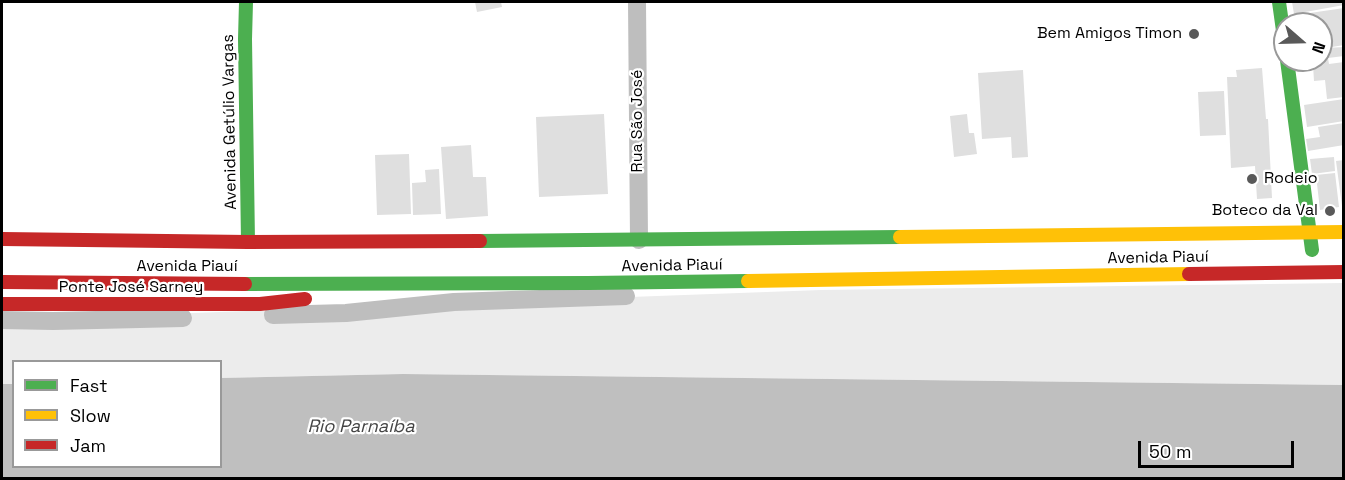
<!DOCTYPE html>
<html>
<head>
<meta charset="utf-8">
<style>
  body { margin:0 }
  #map { position:relative; width:1345px; height:480px; overflow:hidden; background:#fff; font-family:"Space Grotesk",sans-serif }
  canvas { display:block }
  .frame { position:absolute; inset:0; border:3px solid #000; pointer-events:none }
  .legend { position:absolute; left:12px; top:360px; width:210px; height:108px; box-sizing:border-box; background:#fff; border:2px solid #999; margin:0; padding:8px 10px; list-style:none; font-size:18px; color:#000 }
  .legend li { display:flex; align-items:center; gap:12px; height:30px }
  .legend b { width:30px; border:2px solid #999 }
  .north { position:absolute; left:1273px; top:12px; width:60px; height:60px; box-sizing:border-box; background:#fff; border:2px solid #999; border-radius:50%; rotate:110deg; font-size:16px; font-weight:700; line-height:24px; text-align:center; color:#000 }
  .north::after { content:''; display:block; margin:auto; width:21px; height:27px; background:#595959; clip-path:polygon(50% 0,100% 100%,50% 72%,0 100%) }
  .scale { position:absolute; left:1138px; top:441px; width:156px; height:27px; box-sizing:border-box; border:3px solid #000; border-top:0; padding-left:8px; font-size:18px; line-height:21px; white-space:nowrap; color:#000; -webkit-text-stroke:4px #fff; paint-order:stroke }
</style>
</head>
<body>
<div id="map">
<canvas width="1345" height="480"></canvas>
<div class="frame"></div>
<ul class="legend">
<li><b style="height:8px;background:#4caf50"></b>Fast</li>
<li><b style="height:8px;background:#ffc107"></b>Slow</li>
<li><b style="height:8px;background:#c62828"></b>Jam</li>
</ul>
<div class="north">N</div>
<div class="scale">50 m</div>
</div>
<script>
const c = document.querySelector('canvas').getContext('2d');
c.lineJoin = 'round';
function fill(path, color) {
  c.fillStyle = color;
  c.fill(path, 'evenodd');
}
function shape(rows) {
  const path = new Path2D();
  for (const r of rows) {
    path.moveTo(r[0], r[1]);
    for (let i = 2; i < r.length; i += 2) path.lineTo(r[i], r[i + 1]);
  }
  return path;
}
function stroke(path, color, width, dash) {
  c.strokeStyle = color;
  c.lineWidth = width;
  c.lineCap = dash ? 'butt' : 'round';
  c.setLineDash(dash || []);
  c.stroke(path);
}
function label(font, color, halo, rows, align = 'center') {
  c.font = font + ' "Space Grotesk",sans-serif';
  c.lineWidth = 4.5;
  c.setLineDash([]);
  c.textBaseline = 'middle';
  c.strokeStyle = halo;
  c.fillStyle = color;
  for (const [text, x, y, turn = 0] of rows) {
    c.save();
    c.translate(x, y);
    c.rotate((+turn || 0) * Math.PI / 180);
    c.textAlign = isNaN(turn) ? turn : align;
    if (halo) c.strokeText(text, 0, 0);
    c.fillText(text, 0, 0);
    c.restore();
  }
}
const green = shape([
  [1343,283,1343,385,403,374,221,378,220,362,14,362,13,384,2,384,2,320,821,290]
]);
const water = shape([
  [403,374,1343,385,1343,478,2,478,2,384,13,384,14,466,220,466,221,378]
]);
const building = shape([
  [475,2,501,2,502,7,477,12],
  [1292,2,1344,2,1344,5,1294,14],
  [1344,8,1344,45,1326,48,1344,47,1344,56,1328,58,1329,64,1344,62,1344,97,1327,99,1325,80,1314,81,1313,65,1301,66,1300,60,1321,60,1321,24,1312,24,1310,13],
  [1262,68,1266,119,1268,119,1272,198,1257,199,1255,166,1231,168,1227,77,1237,77,1236,70],
  [1023,70,1028,157,1012,158,1011,137,982,139,978,73],
  [1224,91,1226,135,1200,136,1198,92],
  [1344,99,1344,121,1307,127,1304,105],
  [604,114,608,194,539,197,536,117],
  [967,114,969,133,974,133,977,154,954,157,950,116],
  [1344,123,1344,145,1308,151,1306,139,1320,137,1318,127],
  [471,145,473,177,486,177,488,216,446,219,441,147],
  [409,154,411,214,377,215,375,155],
  [1334,157,1335,171,1312,174,1310,159],
  [1344,160,1344,206,1342,206,1336,161],
  [439,169,441,214,413,215,412,183,426,182,425,170],
  [1335,173,1339,207,1320,210,1316,175]
]);
const street = shape([
  [637,2,639,240],
  [273,315,346,313,454,302,626,296],
  [2,320,53,321,183,318]
]);
const fast = shape([
  [246,2,245,39,248,242],
  [1279,2,1285,45],
  [1287,60,1312,250],
  [480,241,900,237],
  [245,284,588,283,748,281]
]);
const slow = shape([
  [900,237,1344,232],
  [748,281,1189,274]
]);
const jam = shape([
  [2,239,248,242,480,241],
  [1189,274,1344,272],
  [2,282,245,284],
  [2,304,260,304,305,299]
]);
const markers = [
  [1194,34,6,"#595959"],
  [1252,179,6,"#595959"],
  [1330,211,6,"#595959"]
];
const poiNames = [
  ["Bem Amigos Timon",1182,34],
  ["Rodeio",1264,179,"left"],
  ["Boteco da Val",1318,211]
];
const streetNames = [
  ["Rua São José",638,121,-90],
  ["Avenida Getúlio Vargas",230,122,-91],
  ["Avenida Piauí",1158,258,-1],
  ["Avenida Piauí",672,266,-1],
  ["Avenida Piauí",187,267],
  ["Ponte José Sarney",131,288]
];
const waterNames = [
  ["Rio Parnaíba",361,427]
];
fill(green, '#ececec');
fill(water, '#bfbfbf');
fill(building, '#dfdfdf');
stroke(street, '#bebebe', 18);
stroke(fast, '#4caf50', 14);
stroke(slow, '#ffc107', 14);
stroke(jam, '#c62828', 14);
for (const [x, y, r, color] of markers) {
  const dot = new Path2D();
  dot.arc(x, y, r, 0, 2 * Math.PI);
  c.fillStyle = color;
  c.fill(dot);
  stroke(dot, '#fff', 2);
}
label('16px', '#000', '#fff', poiNames, 'right');
label('16px', '#000', '#fff', streetNames);
label('italic 18px', '#444', '#fff', waterNames);
</script>
</body>
</html>
